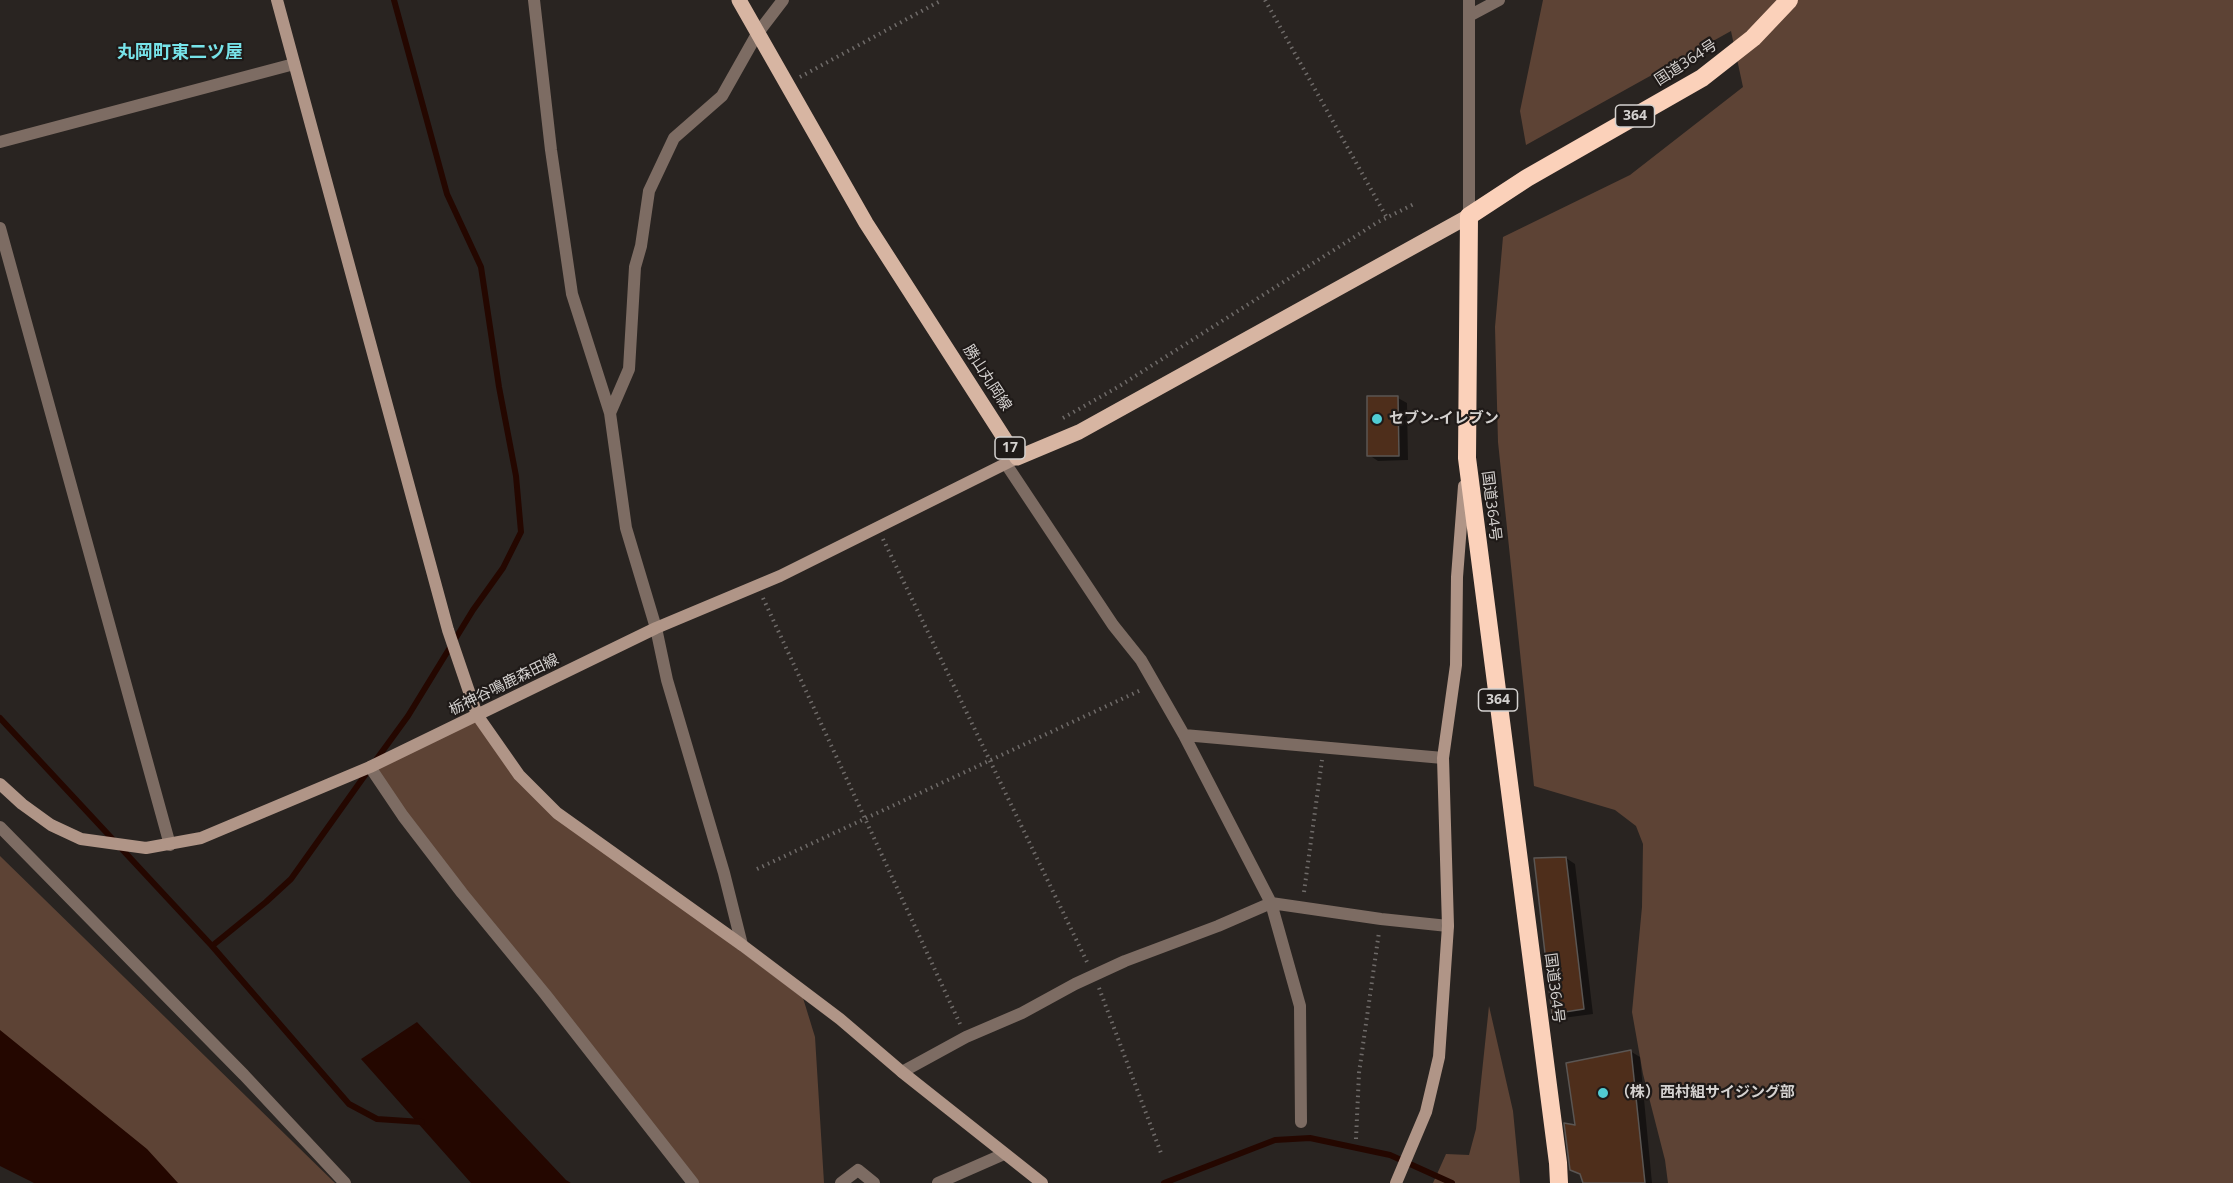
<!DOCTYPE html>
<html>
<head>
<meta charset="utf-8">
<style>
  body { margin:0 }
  canvas { display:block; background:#292421 }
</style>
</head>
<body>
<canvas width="2233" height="1183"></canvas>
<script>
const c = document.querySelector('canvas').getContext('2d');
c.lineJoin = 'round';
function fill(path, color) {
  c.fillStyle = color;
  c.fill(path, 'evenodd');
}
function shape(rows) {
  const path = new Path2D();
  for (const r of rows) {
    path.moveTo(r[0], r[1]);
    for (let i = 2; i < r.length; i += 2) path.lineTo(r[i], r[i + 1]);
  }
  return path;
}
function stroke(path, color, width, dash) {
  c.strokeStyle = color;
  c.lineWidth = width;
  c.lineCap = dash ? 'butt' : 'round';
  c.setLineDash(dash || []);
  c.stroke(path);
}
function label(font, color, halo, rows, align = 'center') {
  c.font = font + ' "Open Sans","Noto Sans JP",sans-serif';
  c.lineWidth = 4.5;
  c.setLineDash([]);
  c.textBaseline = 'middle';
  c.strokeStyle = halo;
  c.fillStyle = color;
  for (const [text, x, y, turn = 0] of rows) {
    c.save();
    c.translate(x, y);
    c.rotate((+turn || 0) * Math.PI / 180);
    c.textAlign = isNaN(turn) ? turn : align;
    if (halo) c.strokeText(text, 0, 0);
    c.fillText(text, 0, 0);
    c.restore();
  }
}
const green = shape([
  [1543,0,2233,0,2233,1183,1668,1183,1665,1160,1643,1074,1632,1012,1642,907,1643,844,1636,826,1615,810,1534,786,1498,442,1495,327,1503,237,1630,175,1743,87,1731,31,1526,145,1520,111],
  [477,715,519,775,602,847,803,998,815,1037,824,1183,695,1183,370,767],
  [0,856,335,1183,148,1183,0,1066],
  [1489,1006,1513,1111,1520,1183,1433,1183,1446,1154,1469,1155,1476,1129]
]);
const water = shape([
  [417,1022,566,1180,571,1183,471,1183,361,1059],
  [0,1030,147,1149,178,1183,34,1183,0,1166]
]);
const shadow = shape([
  [1398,398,1407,403,1408,460,1378,461,1369,455],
  [1566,858,1575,864,1593,1014,1563,1018,1553,1013],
  [1630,1051,1640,1057,1652,1183,1585,1183,1577,1126]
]);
const stream = shape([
  [0,718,212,946,349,1104,377,1119,422,1122],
  [376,760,408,716,473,610,503,568,521,532,516,476,499,387,481,267,447,194,394,0],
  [212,946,266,902,291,879,368,771],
  [1164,1183,1275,1140,1310,1138,1390,1155,1452,1183]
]);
const building = shape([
  [1367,396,1398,396,1399,456,1367,456,1367,396],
  [1566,857,1584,1009,1552,1014,1534,858,1566,857],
  [1631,1050,1645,1183,1583,1183,1580,1174,1570,1170,1564,1123,1575,1125,1566,1063,1631,1050]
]);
const path = shape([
  [1265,0,1387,218],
  [800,77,942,0],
  [1063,418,1118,387,1378,222,1414,204],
  [883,539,1087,962],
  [763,598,960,1024],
  [757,869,1141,690],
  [1304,892,1322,760],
  [1099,988,1161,1153],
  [1356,1139,1359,1073,1379,932]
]);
const lane = shape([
  [0,827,244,1075,345,1183]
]);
const street = shape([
  [534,0,551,150,572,294,610,413,626,528,656,628,667,680,724,873,742,945],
  [1469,0,1469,216],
  [1469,16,1499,0],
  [0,142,294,64],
  [0,228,170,845],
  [610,413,629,369,635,267,641,246,649,191,674,138,722,96,757,34,783,0],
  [1006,464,1113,625,1141,660,1184,735,1443,758],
  [1184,735,1271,903,1300,1006,1301,1122],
  [370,767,403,816,462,893,545,994,693,1183],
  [902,1072,966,1037,1022,1013,1075,984,1125,961,1218,926,1271,903,1381,919,1448,926],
  [841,1183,858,1170,874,1183],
  [938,1183,1004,1154]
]);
const secondary = shape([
  [277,0,448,630,477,715,519,775,557,813,742,945,840,1019,902,1072,1042,1183],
  [0,784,22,804,51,825,81,839,146,848,201,838,370,767,656,628,780,576,1017,458],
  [1396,1183,1426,1112,1439,1057,1448,926,1443,758,1456,665,1457,577,1464,486]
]);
const primary = shape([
  [739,0,866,223,1017,458,1079,432,1469,216]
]);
const highway = shape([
  [1559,1183,1558,1163,1467,458,1469,216,1527,178,1702,78,1753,38,1789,0]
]);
const markers = [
  [1377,419,6,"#51ccd3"],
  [1603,1093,6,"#51ccd3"]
];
const shields = [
  [1635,116,39],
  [1010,448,30],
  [1498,700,39]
];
const shieldNames = [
  ["364",1635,116],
  ["17",1010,448],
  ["364",1498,700]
];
const streetNames = [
  ["国道364号",1686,63,-33],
  ["勝山丸岡線",987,378,57],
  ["国道364号",1491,506,83],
  ["栃神谷鳴鹿森田線",504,685,-26],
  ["国道364号",1554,988,83]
];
const poiNames = [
  ["セブン-イレブン",1389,419],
  ["（株）西村組サイジング部",1615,1093]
];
const quarterNames = [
  ["丸岡町東二ツ屋",180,53]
];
fill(green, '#5d4335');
fill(water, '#240700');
fill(shadow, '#0007');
stroke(stream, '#240700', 6);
fill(building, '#4e2e1b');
stroke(building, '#5b5653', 1.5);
stroke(path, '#6f6b69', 4, [1.5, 4.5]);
stroke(lane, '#7d6c63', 12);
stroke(street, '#7d6c63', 12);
stroke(secondary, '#b09587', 12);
stroke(primary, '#d7b5a2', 15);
stroke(highway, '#fbd1ba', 18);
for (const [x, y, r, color] of markers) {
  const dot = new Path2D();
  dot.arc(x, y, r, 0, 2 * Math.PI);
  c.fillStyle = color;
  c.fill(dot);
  stroke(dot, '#1f1a18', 2);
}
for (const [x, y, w] of shields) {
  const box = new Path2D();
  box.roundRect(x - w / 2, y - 11, w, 22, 4.5);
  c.fillStyle = '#1f1a18';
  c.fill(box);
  stroke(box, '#d4d1cf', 1.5);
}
label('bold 14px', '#d4d1cf', null, shieldNames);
label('15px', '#d4d1cf', '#1f1a18', streetNames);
label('bold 15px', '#d4d1cf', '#1f1a18', poiNames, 'left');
label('bold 18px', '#77e3e9', '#1f1a18', quarterNames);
</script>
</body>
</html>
